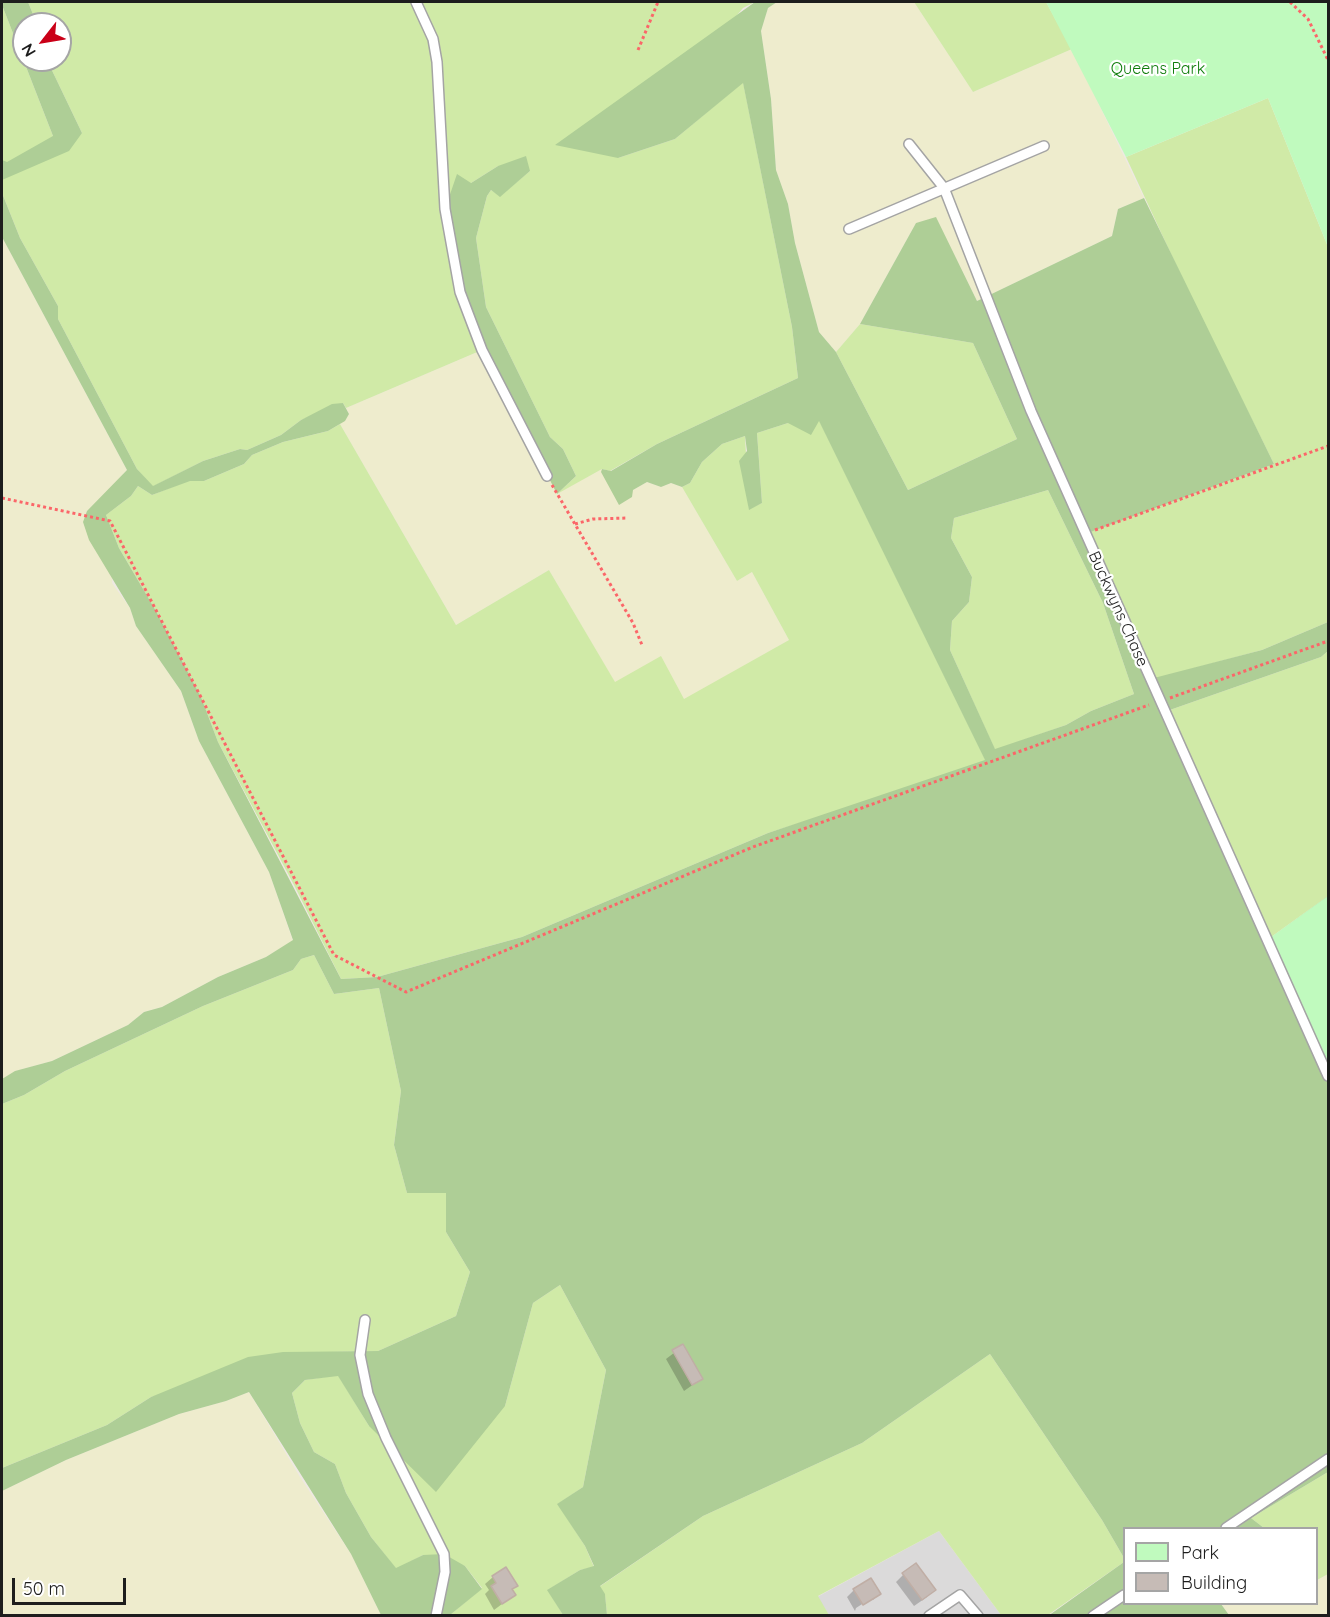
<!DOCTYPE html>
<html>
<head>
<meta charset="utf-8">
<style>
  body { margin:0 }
  #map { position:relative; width:1330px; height:1617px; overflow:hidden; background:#eee9e2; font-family:Quicksand,sans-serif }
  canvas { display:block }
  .frame { position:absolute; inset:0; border:3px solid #1d1d1d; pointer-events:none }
  .legend { position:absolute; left:1123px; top:1527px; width:195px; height:78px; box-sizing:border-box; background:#fff; border:2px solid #a5a5a5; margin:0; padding:8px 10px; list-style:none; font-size:18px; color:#1d1d1d }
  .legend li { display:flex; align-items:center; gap:12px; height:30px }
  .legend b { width:30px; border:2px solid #a5a5a5 }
  .north { position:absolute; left:12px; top:12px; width:60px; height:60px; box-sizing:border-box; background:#fff; border:2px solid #a5a5a5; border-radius:50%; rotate:239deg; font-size:16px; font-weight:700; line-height:24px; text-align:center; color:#1d1d1d }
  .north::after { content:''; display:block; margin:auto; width:21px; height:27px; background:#ca0018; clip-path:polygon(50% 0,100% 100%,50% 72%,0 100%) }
  .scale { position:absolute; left:12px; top:1578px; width:114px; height:27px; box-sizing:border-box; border:3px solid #1d1d1d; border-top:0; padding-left:8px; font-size:18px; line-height:21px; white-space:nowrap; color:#1d1d1d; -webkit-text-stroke:4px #fff; paint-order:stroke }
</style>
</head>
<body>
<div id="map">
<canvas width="1330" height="1617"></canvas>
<div class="frame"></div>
<ul class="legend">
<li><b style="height:16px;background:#c0fabe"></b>Park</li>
<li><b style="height:16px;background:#c6bbb6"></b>Building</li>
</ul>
<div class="north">N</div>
<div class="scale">50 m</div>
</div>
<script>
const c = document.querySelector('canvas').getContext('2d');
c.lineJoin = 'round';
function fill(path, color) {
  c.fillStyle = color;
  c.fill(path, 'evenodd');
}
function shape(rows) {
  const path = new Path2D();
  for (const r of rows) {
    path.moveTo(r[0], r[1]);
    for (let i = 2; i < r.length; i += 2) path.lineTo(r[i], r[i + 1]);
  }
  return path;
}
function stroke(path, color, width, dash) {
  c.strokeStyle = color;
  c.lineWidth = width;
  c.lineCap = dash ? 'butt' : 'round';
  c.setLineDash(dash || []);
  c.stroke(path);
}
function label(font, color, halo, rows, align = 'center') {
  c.font = font + ' Quicksand,sans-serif';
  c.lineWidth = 4.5;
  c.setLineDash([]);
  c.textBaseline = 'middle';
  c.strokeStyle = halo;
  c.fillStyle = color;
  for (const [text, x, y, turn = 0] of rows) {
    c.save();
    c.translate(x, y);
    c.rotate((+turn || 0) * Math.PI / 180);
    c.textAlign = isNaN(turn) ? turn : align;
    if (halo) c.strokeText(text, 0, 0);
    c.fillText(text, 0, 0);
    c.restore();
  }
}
const residential = shape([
  [939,1531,1001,1615,829,1615,817,1597]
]);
const farmland = shape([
  [777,2,914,2,973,92,1072,49,1144,198,1118,209,1112,236,977,301,936,218,916,223,860,324,836,352,819,332,795,243,788,204,776,170,771,99,761,31,768,8],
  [2,237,127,470,118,480,112,583,130,608,136,626,181,691,199,741,269,872,293,941,266,957,218,977,162,1007,144,1012,128,1025,52,1061,16,1071,2,1079],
  [482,350,557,493,602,469,633,490,647,482,661,487,671,483,682,487,737,581,752,572,789,640,684,700,615,683,549,570,456,625,340,424,349,414,346,408],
  [249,1392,300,1477,351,1554,381,1615,2,1615,2,1491,66,1460,179,1414,226,1401],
  [1328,1574,1328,1615,1229,1615,1221,1604,1316,1604,1317,1580]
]);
const grass = shape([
  [28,2,755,2,743,8,618,158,675,139,743,82,792,327,798,378,657,444,610,471,602,469,557,494,576,476,563,449,550,437,486,307,476,238,487,196,491,190,500,196,530,171,498,166,471,183,482,350,346,408,343,403,301,420,281,435,247,450,240,449,203,461,152,487,137,469,58,319,58,306,20,238,2,193,2,5,53,136,82,133,47,60,60,60,60,24,37,24],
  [914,2,1046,2,1072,49,973,92],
  [1268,98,1328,247,1328,622,1262,650,1150,680,1084,534,1274,464,1191,297,1126,157],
  [860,324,973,343,1017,439,908,490,836,352],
  [819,420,987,763,768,833,522,937,377,977,341,979,294,885,218,742,201,697,156,611,119,548,106,515,131,496,138,486,152,495,190,480,204,481,244,464,252,455,283,442,328,431,340,424,456,625,549,570,615,682,661,656,684,699,789,640,752,572,737,581,682,487,690,483,702,462,722,444,745,436,749,509,762,503,757,433,788,423],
  [1048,490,1103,603,1134,694,1091,711,1066,725,995,750,950,650,952,621,969,602,972,577,951,538,954,518],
  [1328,651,1328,896,1267,940,1164,712,1321,657],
  [314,955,334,994,379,988,401,1091,394,1145,407,1193,446,1193,446,1232,470,1272,456,1316,378,1351,332,1352,151,1397,107,1425,2,1468,2,1104,24,1095,65,1071,203,1006,293,970,301,959],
  [560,1285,606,1370,583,1487,558,1504,585,1546,594,1567,580,1570,548,1590,563,1615,450,1615,482,1588,465,1566,423,1555,396,1569,371,1537,346,1493,335,1464,314,1452,300,1423,292,1393,305,1380,338,1375,369,1426,505,1406,533,1303],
  [990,1354,1102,1520,1124,1558,1124,1562,1048,1615,1001,1615,939,1531,818,1596,829,1615,607,1615,605,1595,599,1587,703,1516,862,1443],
  [1328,1472,1328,1574,1317,1580,1316,1528,1264,1528,1251,1518]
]);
const forest = shape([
  [2,2,28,2,37,24,24,24,24,60,47,60,82,133,69,151,2,180,2,160,7,162,53,136,2,5],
  [755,2,777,2,768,8,761,31,771,99,776,170,788,204,795,243,819,332,836,352,908,490,1017,439,973,343,860,324,916,223,936,217,977,301,1112,236,1118,209,1144,198,1274,464,1085,534,1150,679,1262,650,1328,622,1328,651,1321,657,1164,712,1160,702,1156,703,1268,940,1328,896,1328,1472,1251,1518,1264,1528,1124,1528,1124,1558,1102,1520,990,1354,862,1443,703,1516,600,1586,605,1594,607,1615,563,1615,547,1590,580,1570,594,1566,585,1546,557,1504,583,1487,606,1370,560,1285,533,1303,505,1406,436,1492,369,1426,338,1376,305,1380,292,1393,300,1423,314,1452,335,1464,346,1493,371,1537,396,1568,423,1555,444,1554,465,1566,482,1589,450,1615,381,1615,351,1554,249,1392,226,1401,179,1414,66,1460,2,1491,2,1468,107,1425,151,1397,248,1357,283,1352,378,1351,456,1316,470,1272,446,1232,446,1193,407,1193,394,1145,401,1091,379,988,334,994,314,955,301,959,293,970,203,1006,65,1071,24,1095,2,1104,2,1079,15,1071,52,1061,128,1025,144,1012,162,1007,218,977,266,957,293,940,269,872,199,741,181,691,136,626,130,608,89,540,83,522,87,511,127,470,2,237,2,193,20,238,58,306,58,319,137,469,153,486,203,461,240,449,247,450,281,435,301,420,332,404,343,403,349,414,345,421,328,431,283,442,252,455,244,464,204,481,190,481,152,495,138,486,131,496,106,515,119,548,156,611,201,697,218,742,341,979,377,977,522,937,768,833,985,760,819,421,811,435,788,423,757,433,762,503,749,510,739,461,747,451,745,436,722,444,702,462,690,483,682,487,671,483,661,487,647,482,633,490,632,497,619,505,601,472,602,469,611,471,657,444,798,378,792,327,743,83,675,139,618,158,555,145],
  [1048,490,1103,603,1134,694,1091,711,1066,725,995,749,950,650,952,621,969,602,972,577,951,538,954,518],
  [526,156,530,171,500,197,491,190,487,196,476,238,486,307,550,437,563,449,576,476,557,494,470,323,445,209,457,174,471,183,498,166],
  [1124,1562,1124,1604,1221,1604,1229,1615,1048,1616]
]);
const park = shape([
  [1046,2,1328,2,1328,247,1268,98,1126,157],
  [1328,896,1328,1076,1267,940]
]);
const shadow = shape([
  [683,1346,701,1379,684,1391,666,1359],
  [903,1575,927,1597,914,1606,896,1582],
  [493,1577,516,1585,511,1590,514,1595,494,1610,485,1594,489,1590,485,1584],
  [854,1590,879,1594,873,1600,873,1597,856,1608,855,1611,847,1597]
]);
const building = shape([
  [683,1344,703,1379,692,1385,672,1350,683,1344],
  [916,1563,936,1590,922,1600,902,1573,916,1563],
  [506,1567,518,1586,512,1589,516,1595,502,1604,491,1586,496,1583,492,1576,506,1567],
  [871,1578,881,1594,863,1605,853,1589,871,1578]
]);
const path = shape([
  [1290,2,1308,19,1328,60],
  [638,50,658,2],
  [552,485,633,623,642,645],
  [2,498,110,521,334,955,406,992,753,847,1149,705],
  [575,524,593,519,628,518],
  [1095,530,1328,446],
  [1170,698,1328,641]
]);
const lane = shape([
  [416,2,433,39,437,62,445,209,460,292,482,350,547,476],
  [909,144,944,188,1031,411,1328,1076],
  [849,229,1044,146],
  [365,1320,360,1355,368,1394,386,1438,444,1554,445,1572,436,1616],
  [1226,1528,1328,1459],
  [929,1616,960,1595,978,1616],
  [1093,1616,1124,1595]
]);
const parkNames = [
  ["Queens Park",1158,69]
];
const streetNames = [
  ["Buckwyns Chase",1118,609,66]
];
fill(residential, '#dbdada');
fill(farmland, '#eeeccd');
fill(grass, '#d0eaa7');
fill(forest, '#aece96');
fill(park, '#c0fabe');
fill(shadow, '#0003');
fill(building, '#c6bbb6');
stroke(building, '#c0aea5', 1.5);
stroke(lane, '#a4a4a4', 12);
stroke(path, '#fb6669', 3, [3, 3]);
stroke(lane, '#fff', 9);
label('16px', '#0e7c0a', '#fff', parkNames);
label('16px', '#1d1d1d', '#fff', streetNames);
</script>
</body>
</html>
